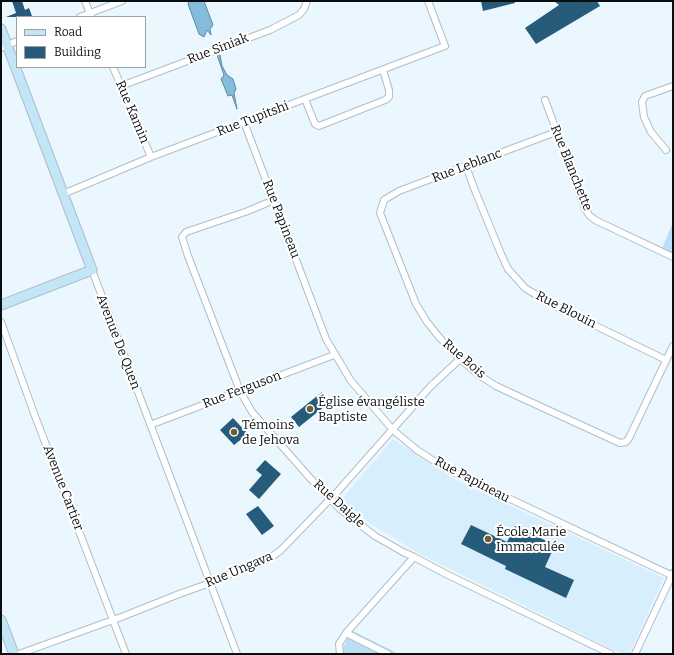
<!DOCTYPE html>
<html>
<head>
<meta charset="utf-8">
<style>
  body { margin:0 }
  #map { position:relative; width:674px; height:655px; overflow:hidden; background:#eaf7ff; font-family:Bitter,serif }
  canvas { display:block }
  .frame { position:absolute; inset:0; border:2px solid #090e11; pointer-events:none }
  .legend { position:absolute; left:16px; top:16px; width:130px; height:52px; box-sizing:border-box; background:#fff; border:1px solid #9d9fa0; margin:0; padding:5px 7px; list-style:none; font-size:12px; color:#090e11 }
  .legend li { display:flex; align-items:center; gap:8px; height:20px }
  .legend b { width:20px; border:1px solid #9d9fa0 }
</style>
</head>
<body>
<div id="map">
<canvas width="674" height="655"></canvas>
<div class="frame"></div>
<ul class="legend">
<li><b style="height:5px;background:#c2e6f8"></b>Road</li>
<li><b style="height:11px;background:#265c7a"></b>Building</li>
</ul>
</div>
<script>
const c = document.querySelector('canvas').getContext('2d');
c.lineJoin = 'round';
function fill(path, color) {
  c.fillStyle = color;
  c.fill(path, 'evenodd');
}
function shape(rows) {
  const path = new Path2D();
  for (const r of rows) {
    path.moveTo(r[0], r[1]);
    for (let i = 2; i < r.length; i += 2) path.lineTo(r[i], r[i + 1]);
  }
  return path;
}
function stroke(path, color, width, dash) {
  c.strokeStyle = color;
  c.lineWidth = width;
  c.lineCap = dash ? 'butt' : 'round';
  c.setLineDash(dash || []);
  c.stroke(path);
}
function label(font, color, halo, rows, align = 'center') {
  c.font = font + ' Bitter,serif';
  c.lineWidth = 4;
  c.setLineDash([]);
  c.textBaseline = 'middle';
  c.strokeStyle = halo;
  c.fillStyle = color;
  for (const [text, x, y, turn = 0] of rows) {
    c.save();
    c.translate(x, y);
    c.rotate((+turn || 0) * Math.PI / 180);
    c.textAlign = isNaN(turn) ? turn : align;
    if (halo) c.strokeText(text, 0, 0);
    c.fillText(text, 0, 0);
    c.restore();
  }
}
const built = shape([
  [393,439,452,478,664,578,629,654,622,654,418,553,371,524,341,500]
]);
const green = shape([
  [673,222,673,257,661,251],
  [351,630,399,654,343,654,342,651]
]);
const water = shape([
  [189,1,204,1,213,25,210,29,211,35,207,30,204,37,199,34,188,4,189,1],
  [217,55,220,55,222,66,227,75,233,79,236,89,234,93,237,109,232,95,228,96,221,79,224,75,217,55]
]);
const building = shape([
  [12,1,22,1,25,10,29,8,32,16,29,17,6,17,16,13],
  [481,1,514,1,515,3,483,11],
  [554,1,597,1,600,6,536,44,525,28,559,5],
  [322,392,330,402,299,427,291,417],
  [233,418,248,434,234,445,220,430],
  [265,460,281,474,259,499,249,490,262,475,256,470],
  [258,506,274,526,262,535,246,514],
  [471,525,507,542,515,526,555,545,545,567,574,580,566,598,505,569,506,566,461,544]
]);
const street = shape([
  [85,1,91,16],
  [80,17,122,1],
  [1,48,17,41],
  [113,67,151,157],
  [121,86,270,30,299,15,304,9,307,1],
  [305,99,315,124,319,126,385,100,389,97,389,90,383,70],
  [545,100,585,208,589,215,595,220,673,257],
  [244,122,326,339,351,381,393,430,417,450,445,468,673,576],
  [556,132,399,191,384,200,380,213,416,304,427,322,439,337,460,359,479,375,496,386,524,399,620,443,626,442,629,438,673,346],
  [666,150,651,132,644,117,642,102,645,96,673,86],
  [466,166,474,188,501,254,508,269,525,288,551,304,666,360],
  [63,194,151,157,445,46,428,1],
  [274,200,248,211,186,232,182,237,188,256,240,391,252,412,310,478,340,509,375,536,403,552,414,557,446,574,611,654],
  [92,270,237,654],
  [1,322,35,416,126,654],
  [150,425,334,355],
  [346,633,388,654],
  [19,654,124,616,179,594,210,583,221,577,258,564,273,556,281,550,338,491,430,387,460,359],
  [340,654,339,644,346,633,414,557],
  [635,654,673,573]
]);
const secondary = shape([
  [1,29,92,270,1,305],
  [1,620,14,654]
]);
const markers = [
  [310,409,4,"#735d2d"],
  [234,432,4,"#735d2d"],
  [488,539,4,"#735d2d"]
];
const streetNames = [
  ["Rue Siniak",218,49,-21],
  ["Rue Kamin",132,112,67],
  ["Rue Tupitshi",253,119,-21],
  ["Rue Leblanc",467,166,-21],
  ["Rue Blanchette",571,168,68],
  ["Rue Papineau",281,219,69],
  ["Rue Blouin",566,310,27],
  ["Avenue De Quen",118,342,69],
  ["Rue Bois",464,359,41],
  ["Rue Ferguson",242,390,-21],
  ["Rue Papineau",472,480,28],
  ["Avenue Cartier",63,488,69],
  ["Rue Daigle",339,504,42],
  ["Rue Ungava",239,570,-23]
];
const poiNames = [
  ["Église évangéliste",318,402],
  ["Baptiste",318,417],
  ["Témoins",242,425],
  ["de Jehova",242,440],
  ["École Marie",496,532],
  ["Immaculée",496,547]
];
fill(built, '#d7eefd');
fill(green, '#bbdef5');
fill(water, '#85bcdd');
stroke(water, '#6088a0', 1);
fill(building, '#265c7a');
stroke(street, '#afbec7', 8);
stroke(secondary, '#afbec7', 11);
stroke(street, '#fff', 6);
stroke(secondary, '#c2e6f8', 9);
for (const [x, y, r, color] of markers) {
  const dot = new Path2D();
  dot.arc(x, y, r, 0, 2 * Math.PI);
  c.fillStyle = color;
  c.fill(dot);
  stroke(dot, '#fff', 1.5);
}
label('13px', '#090e11', '#fff', streetNames);
label('13px', '#090e11', '#fff', poiNames, 'left');
</script>
</body>
</html>
